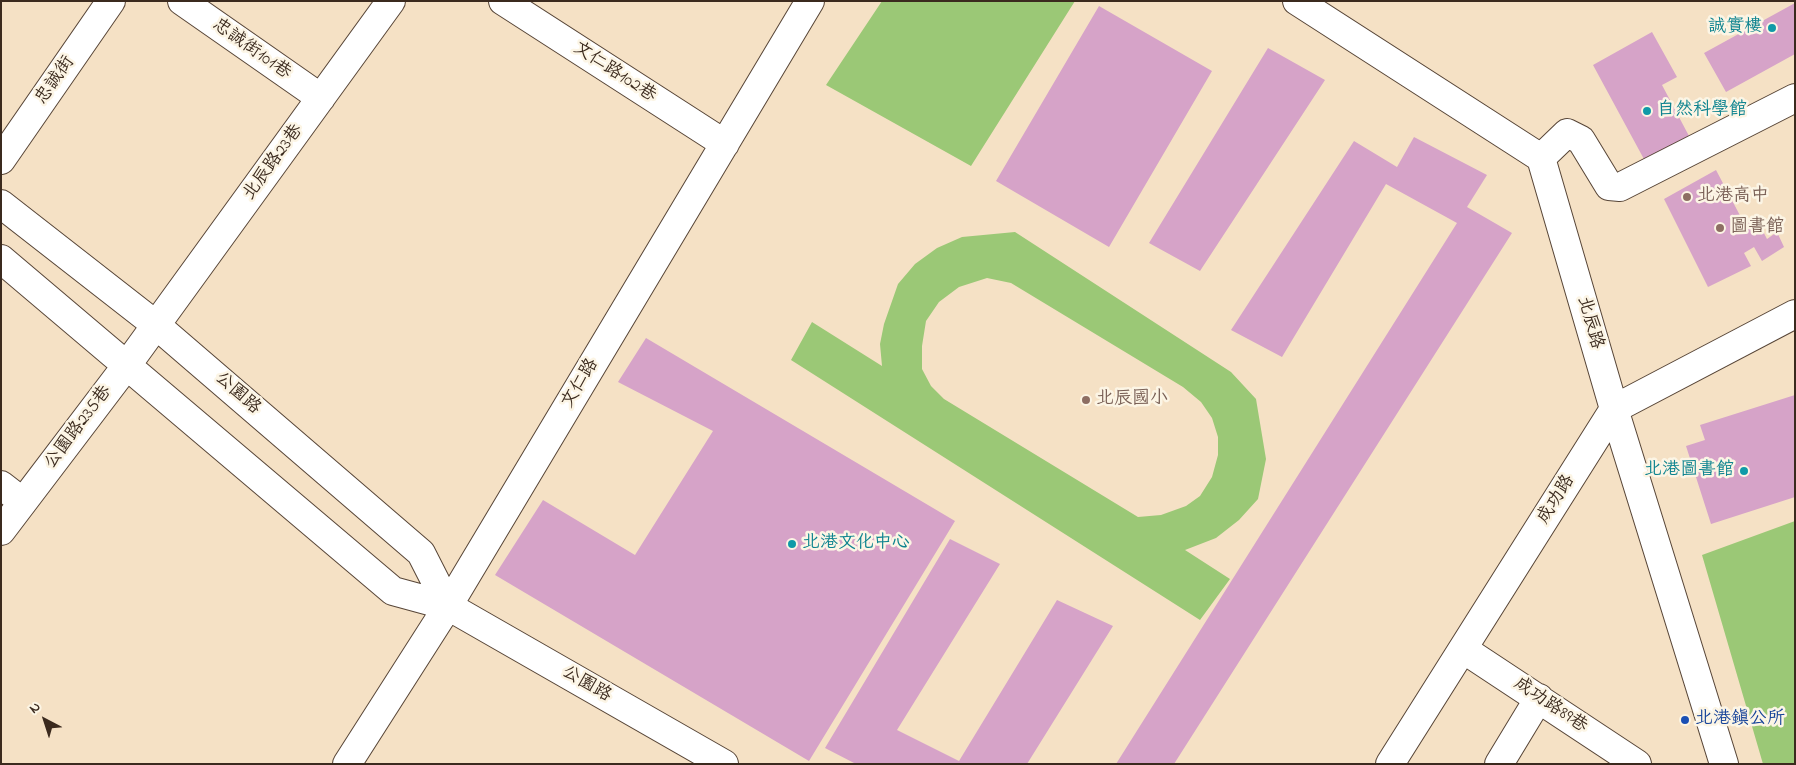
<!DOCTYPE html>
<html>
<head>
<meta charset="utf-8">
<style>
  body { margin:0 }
  #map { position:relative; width:1796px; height:765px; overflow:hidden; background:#f5e1c5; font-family:"Indie Flower",sans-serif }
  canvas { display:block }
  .frame { position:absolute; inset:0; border:2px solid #3b2a1e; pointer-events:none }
  .north { position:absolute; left:20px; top:695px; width:50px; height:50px; -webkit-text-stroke:4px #fcf5e5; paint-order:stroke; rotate:320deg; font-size:14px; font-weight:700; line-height:20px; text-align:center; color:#3b2a1e }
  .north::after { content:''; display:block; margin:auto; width:18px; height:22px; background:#3b2a1e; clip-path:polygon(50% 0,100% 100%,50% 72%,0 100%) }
</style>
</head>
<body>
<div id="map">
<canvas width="1796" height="765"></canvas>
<div class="frame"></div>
<div class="north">N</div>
</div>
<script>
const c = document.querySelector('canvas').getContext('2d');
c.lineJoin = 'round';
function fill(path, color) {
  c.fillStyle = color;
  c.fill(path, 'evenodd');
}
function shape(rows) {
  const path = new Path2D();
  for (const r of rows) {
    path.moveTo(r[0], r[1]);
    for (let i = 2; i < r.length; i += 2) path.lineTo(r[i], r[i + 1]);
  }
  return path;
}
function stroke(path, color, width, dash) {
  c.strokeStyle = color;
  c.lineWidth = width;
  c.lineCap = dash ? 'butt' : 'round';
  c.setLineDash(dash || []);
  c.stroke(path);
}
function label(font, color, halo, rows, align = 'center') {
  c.font = font + ' "Indie Flower","LXGW WenKai TC",sans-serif';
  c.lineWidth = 5;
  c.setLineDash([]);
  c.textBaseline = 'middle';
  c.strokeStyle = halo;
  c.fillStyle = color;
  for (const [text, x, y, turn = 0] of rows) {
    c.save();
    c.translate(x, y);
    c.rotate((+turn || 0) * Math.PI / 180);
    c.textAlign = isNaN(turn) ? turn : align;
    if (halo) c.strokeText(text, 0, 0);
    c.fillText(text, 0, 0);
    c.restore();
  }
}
const green = shape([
  [882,1,1075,1,971,166,826,85],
  [1015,232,1231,372,1256,399,1266,459,1258,499,1239,520,1216,538,1185,550,1230,579,1200,620,791,360,812,322,882,366,880,344,884,324,898,284,915,264,937,248,962,237],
  [987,278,1011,283,1183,387,1201,402,1212,418,1218,437,1218,455,1212,477,1200,496,1186,506,1161,515,1138,517,944,399,931,386,922,369,922,346,926,321,939,302,959,287],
  [1795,521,1795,764,1763,764,1702,555]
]);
const building = shape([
  [1795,3,1795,54,1726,92,1704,53],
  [1099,6,1212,71,1109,247,996,181],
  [1652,32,1677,77,1662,85,1689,136,1645,161,1593,65],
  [1268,48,1325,80,1200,271,1149,243],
  [1414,137,1487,175,1467,207,1512,233,1174,764,1116,764,1457,223,1386,184,1282,357,1231,330,1354,141,1397,167],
  [1716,170,1745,225,1756,218,1767,239,1777,232,1784,247,1762,261,1754,247,1744,253,1751,266,1708,287,1664,199],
  [646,338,955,521,809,761,495,575,543,500,635,555,713,431,618,382],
  [1795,395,1795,497,1711,524,1686,446,1705,440,1700,425],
  [950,539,1000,564,897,730,959,761,1057,600,1113,626,1027,764,856,764,825,748]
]);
const minor = shape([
  [182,1,321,98],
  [503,1,725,144],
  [1297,1,1541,158,1614,409,1724,764],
  [1541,158,1567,133,1581,140,1609,186,1620,187,1795,98],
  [1,160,111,1],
  [1,204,156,325,421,553,448,606],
  [1,259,393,591,448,606,724,764],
  [1,485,23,502],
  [1,531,127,365,391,1],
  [1463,649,1637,764],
  [347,764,448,606,810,1],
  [1390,764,1614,409,1795,314],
  [1499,764,1539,698]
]);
const markers = [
  [1772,28,5,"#0f9aa8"],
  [1647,111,5,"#0f9aa8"],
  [1687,197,5,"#8d6e63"],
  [1720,228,5,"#8d6e63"],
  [1086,400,5,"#8d6e63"],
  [1744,471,5,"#0f9aa8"],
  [792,544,5,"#0f9aa8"],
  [1685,720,5,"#1a4fb4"]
];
const cultureNames = [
  ["誠實樓",1762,28],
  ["自然科學館",1657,111,"left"],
  ["北港圖書館",1734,471],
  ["北港文化中心",802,544,"left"]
];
const streetNames = [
  ["忠誠街101巷",251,50,35],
  ["文仁路102巷",614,73,33],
  ["忠誠街",56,81,-55],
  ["北辰路23巷",274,163,-54],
  ["北辰路",1589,323,74],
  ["文仁路",581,384,-59],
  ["公園路",237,394,41],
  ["公園路235巷",79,428,-53],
  ["成功路",1557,500,-58],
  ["公園路",586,685,30],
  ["成功路89巷",1550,706,34]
];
const educationNames = [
  ["北港高中",1697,197],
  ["圖書館",1730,228],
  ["北辰國小",1096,400]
];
const transitNames = [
  ["北港鎮公所",1695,720]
];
fill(green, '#9bc876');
fill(building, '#d6a3c8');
stroke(minor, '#574537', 30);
stroke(minor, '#fff', 28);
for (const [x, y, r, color] of markers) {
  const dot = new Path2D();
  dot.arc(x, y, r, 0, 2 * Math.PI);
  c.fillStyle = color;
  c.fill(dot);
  stroke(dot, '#fcf5e5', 2);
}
label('18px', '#0d838f', '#fcf5e5', cultureNames, 'right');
label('18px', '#3b2a1e', '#fcf5e5', streetNames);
label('18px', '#785e54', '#fcf5e5', educationNames, 'left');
label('18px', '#164399', '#fcf5e5', transitNames, 'left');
</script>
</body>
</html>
